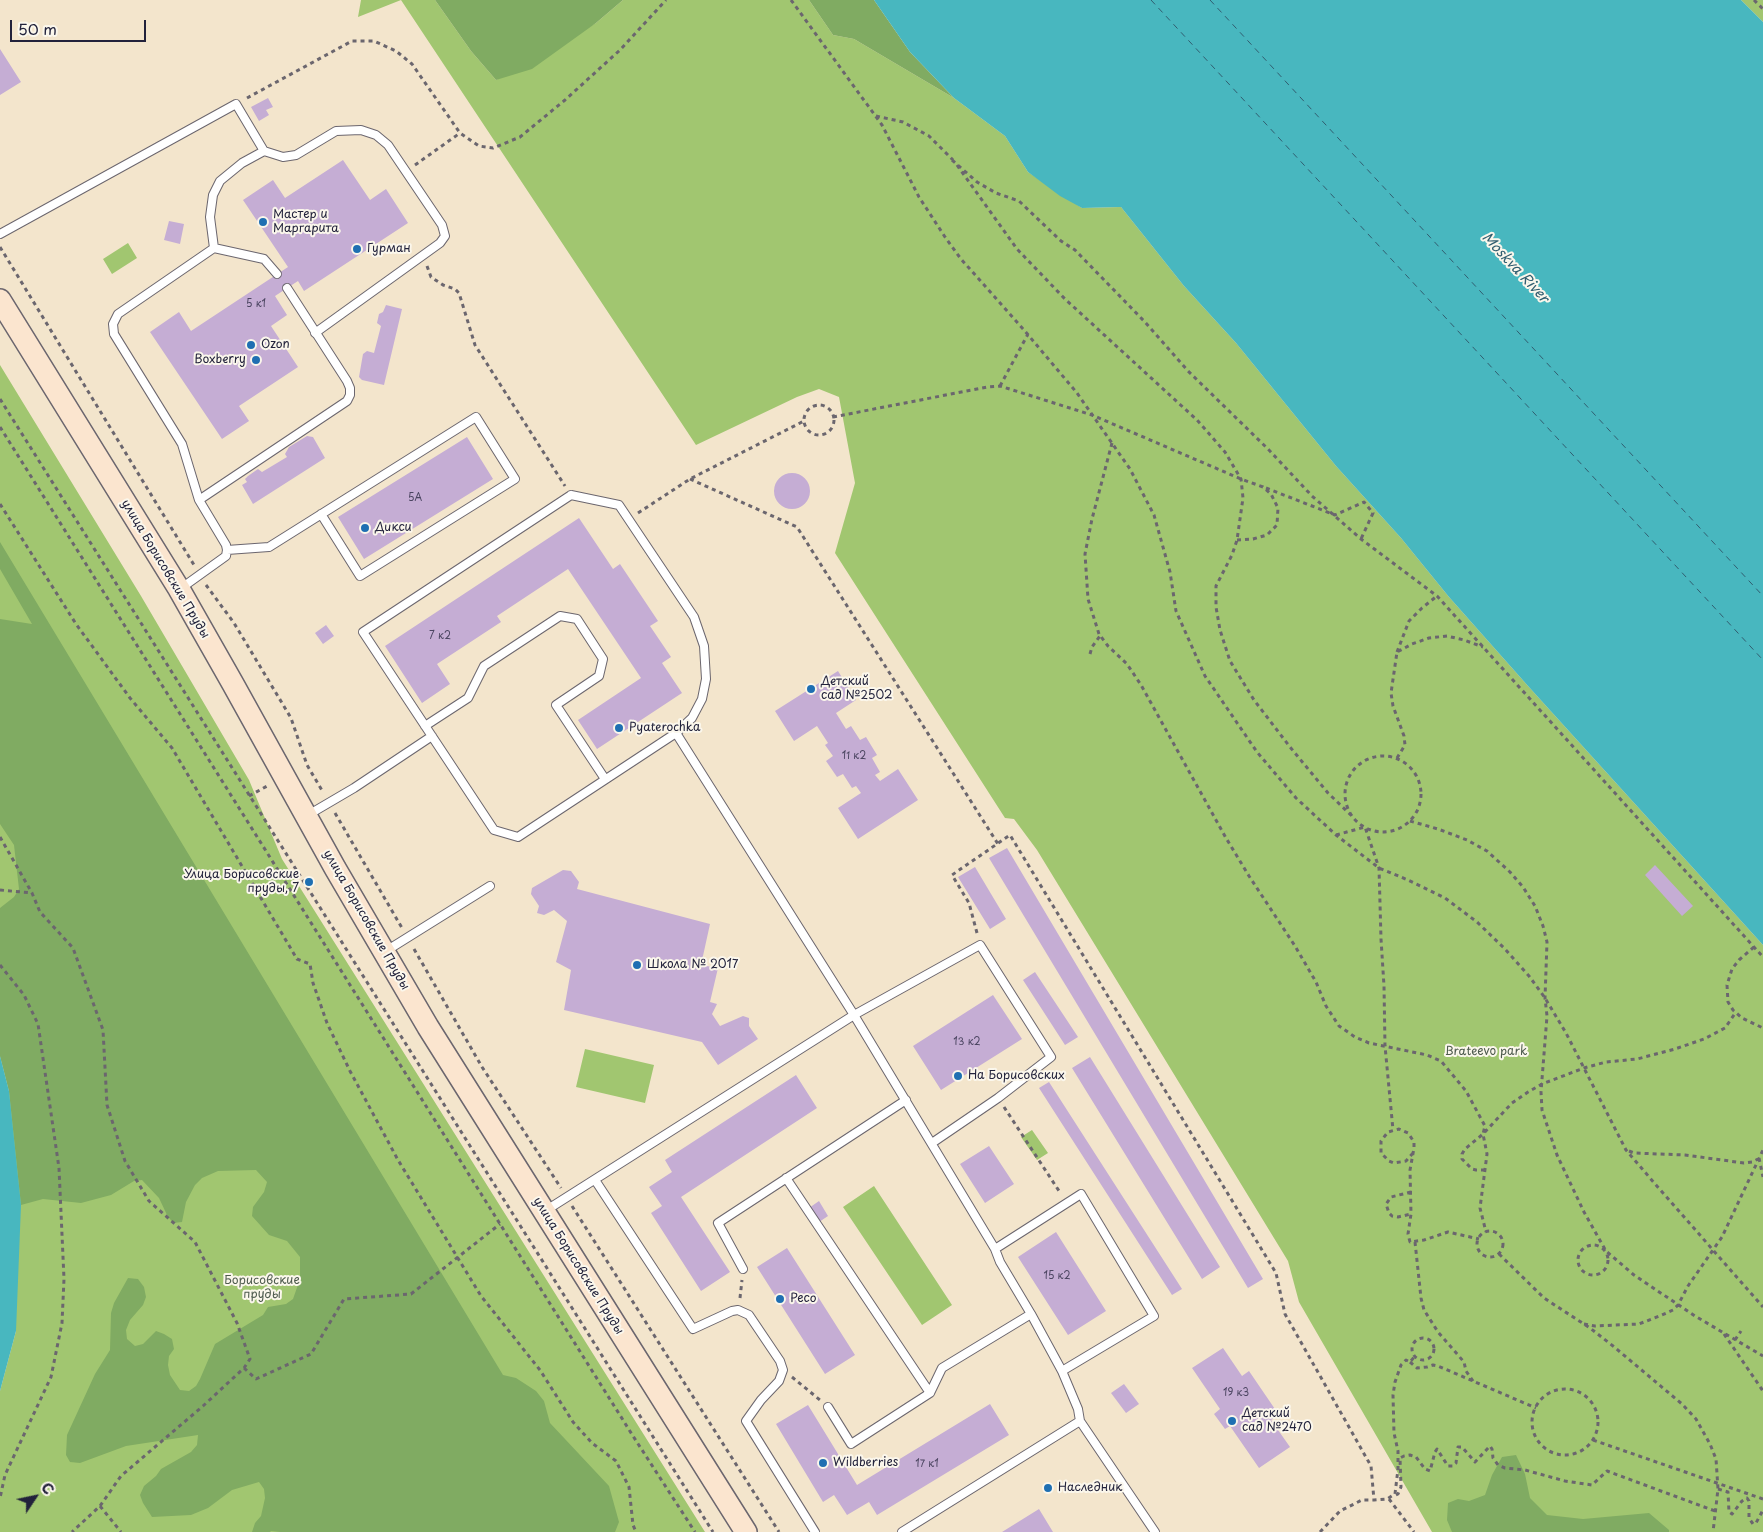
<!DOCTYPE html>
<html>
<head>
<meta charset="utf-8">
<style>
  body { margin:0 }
  #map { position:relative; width:1763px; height:1532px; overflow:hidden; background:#f3e5cc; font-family:"Playpen Sans",sans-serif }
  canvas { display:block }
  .north { position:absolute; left:10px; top:1472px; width:50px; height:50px; -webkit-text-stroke:4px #fbf7ec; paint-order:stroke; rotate:56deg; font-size:14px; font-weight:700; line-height:20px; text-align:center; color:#22223b }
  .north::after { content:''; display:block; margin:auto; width:18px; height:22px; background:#22223b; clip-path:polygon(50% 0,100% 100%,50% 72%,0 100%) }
  .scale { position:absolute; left:10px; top:20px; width:136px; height:22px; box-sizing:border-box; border:2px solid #22223b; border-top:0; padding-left:6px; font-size:15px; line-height:18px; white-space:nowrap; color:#22223b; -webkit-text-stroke:4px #fbf7ec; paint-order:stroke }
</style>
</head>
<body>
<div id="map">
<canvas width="1763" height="1532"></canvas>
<div class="north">С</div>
<div class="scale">50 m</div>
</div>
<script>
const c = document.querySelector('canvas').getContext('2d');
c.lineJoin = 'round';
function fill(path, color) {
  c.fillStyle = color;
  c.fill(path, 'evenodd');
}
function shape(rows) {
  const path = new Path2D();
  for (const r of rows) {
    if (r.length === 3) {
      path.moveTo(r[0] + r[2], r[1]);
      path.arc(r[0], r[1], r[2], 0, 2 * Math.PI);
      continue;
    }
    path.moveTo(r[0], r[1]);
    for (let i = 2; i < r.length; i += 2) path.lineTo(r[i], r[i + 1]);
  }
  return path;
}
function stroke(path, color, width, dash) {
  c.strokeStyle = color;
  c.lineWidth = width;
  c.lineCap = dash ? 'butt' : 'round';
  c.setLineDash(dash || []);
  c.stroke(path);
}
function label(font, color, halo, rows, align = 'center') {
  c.font = font + ' "Playpen Sans",sans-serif';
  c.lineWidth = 4;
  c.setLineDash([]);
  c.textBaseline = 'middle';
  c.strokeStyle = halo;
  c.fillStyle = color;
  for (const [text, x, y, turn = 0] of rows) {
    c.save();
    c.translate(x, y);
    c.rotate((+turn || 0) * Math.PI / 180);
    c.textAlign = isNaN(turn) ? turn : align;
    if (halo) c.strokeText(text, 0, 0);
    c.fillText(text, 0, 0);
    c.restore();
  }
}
const green = shape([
  [361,0,435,0,471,51,496,80,596,23,623,0,809,0,833,35,854,39,954,98,1005,136,1028,172,1082,208,1121,207,1184,286,1236,343,1336,466,1401,538,1449,597,1528,686,1763,945,1763,1532,1432,1532,1299,1302,1288,1261,1037,850,1014,819,1005,818,835,553,855,483,839,397,819,389,797,397,696,445,401,0,358,17],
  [1741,0,1763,0,1763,22],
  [128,243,137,258,112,274,103,259],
  [0,365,141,596,249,780,282,859,705,1532,0,1532,0,1391,16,1331,9,1091,0,1056],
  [585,1049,654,1065,645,1103,576,1087],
  [1032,1130,1048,1153,1037,1160,1021,1137],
  [874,1186,952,1305,922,1325,843,1207]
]);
const forest = shape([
  [435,0,623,0,596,23,532,69,496,80,471,51],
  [809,0,874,0,910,52,954,98,854,39,833,35],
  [0,542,503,1375,516,1378,536,1391,544,1401,550,1423,609,1486,619,1522,615,1532,280,1532,271,1531,270,1532,252,1532,255,1523,261,1516,265,1498,264,1489,259,1482,232,1490,208,1508,191,1515,152,1517,143,1503,140,1495,144,1486,156,1476,161,1469,191,1452,197,1445,198,1435,126,1446,80,1463,70,1462,66,1455,67,1435,95,1374,110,1350,111,1313,114,1303,128,1278,138,1279,144,1287,146,1297,143,1305,130,1320,126,1330,127,1339,135,1346,143,1344,156,1331,164,1334,172,1339,174,1349,169,1356,168,1365,170,1375,180,1390,189,1391,196,1386,200,1379,215,1344,263,1315,268,1307,286,1304,293,1299,300,1279,300,1257,287,1241,269,1235,252,1216,253,1207,264,1192,267,1182,256,1170,218,1171,202,1178,195,1185,186,1202,182,1222,173,1223,167,1215,159,1198,142,1180,134,1181,111,1195,81,1203,43,1199,21,1205,9,1091,0,1056,0,908,14,897,19,889,14,845,0,824,0,619,32,624,0,569],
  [1516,1455,1525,1474,1530,1498,1547,1515,1583,1519,1649,1513,1669,1530,1669,1532,1452,1532,1447,1520,1448,1503,1458,1499,1469,1501,1485,1495,1492,1475,1502,1457]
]);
const water = shape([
  [874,0,1741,0,1763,22,1763,945,1528,686,1449,597,1401,538,1336,466,1236,343,1184,286,1121,207,1082,208,1060,196,1028,172,1005,136,954,98,910,52],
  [0,1056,9,1091,21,1205,16,1331,0,1391]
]);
const ferry = shape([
  [1151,0,1763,660],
  [1210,0,1763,596]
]);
const building = shape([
  [0,49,21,82,0,95],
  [268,98,273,107,266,110,269,115,259,121,251,107],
  [343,160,370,200,386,189,408,223,304,291,298,281,275,296,287,315,271,326,298,367,239,406,249,421,222,439,150,332,179,312,191,331,288,267,243,200,273,180,285,198],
  [169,221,184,224,180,244,164,240],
  [386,305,402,309,384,385,362,380,359,377,363,354,367,351,374,353,381,326,377,323,379,314,383,312],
  [307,436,313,437,325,458,253,504,242,485,247,482,245,479,248,476,258,469,262,472,287,457,285,454,289,447],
  [467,437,493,479,364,559,338,517],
  [792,491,18],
  [579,518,613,569,620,564,658,621,650,626,671,657,662,663,682,693,597,749,578,720,641,678,568,569,497,616,501,622,437,664,450,684,422,703,385,646],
  [326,625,334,636,323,644,315,633],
  [838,671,856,700,836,713,846,729,851,726,860,740,866,737,877,755,872,758,880,772,875,775,880,781,898,769,918,800,858,839,838,808,861,793,856,786,852,788,843,774,837,777,826,761,833,756,825,745,828,743,817,726,794,741,775,711],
  [1007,848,1263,1279,1248,1288,989,858],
  [1655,865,1693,906,1682,916,1645,875],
  [975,867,1006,919,990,929,958,877],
  [563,870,571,871,579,882,577,889,710,924,701,965,718,968,710,1002,717,1004,712,1014,720,1026,743,1016,749,1018,749,1026,758,1039,718,1065,702,1042,564,1010,571,970,556,962,567,921,554,910,544,915,537,913,539,906,531,894,532,888],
  [1035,972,1078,1037,1065,1045,1023,980],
  [993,995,1022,1039,941,1090,913,1046],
  [1090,1057,1220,1267,1202,1279,1072,1068],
  [796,1075,817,1108,681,1197,730,1272,701,1291,651,1213,662,1206,649,1187,672,1172,665,1160],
  [1049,1082,1182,1289,1172,1295,1039,1088],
  [989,1146,1014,1184,985,1203,960,1164],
  [819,1201,828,1216,819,1222,809,1208],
  [1056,1232,1106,1311,1068,1335,1018,1257],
  [787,1248,855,1355,825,1374,757,1267],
  [1223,1348,1242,1376,1249,1371,1279,1415,1271,1420,1290,1447,1259,1468,1230,1426,1225,1429,1214,1414,1220,1409,1192,1368],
  [1124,1384,1139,1404,1126,1413,1111,1393],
  [990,1404,1009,1435,877,1515,869,1502,847,1515,834,1495,823,1502,776,1424,808,1405,857,1485],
  [1039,1509,1053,1532,1002,1532]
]);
const path = shape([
  [791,0,882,125,919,197,945,237,961,259,1024,330,1077,393,1130,469,1154,515,1170,572,1176,611,1205,676,1257,752,1296,798,1336,835,1379,868,1408,880,1445,898,1477,922,1504,948,1529,976,1545,998,1566,1033,1626,1150,1656,1185,1763,1307],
  [1754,0,1763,9],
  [247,98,352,41,374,41,396,51,412,64,460,133,479,146,493,148,520,137,565,100,620,50,666,0],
  [876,116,903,122,929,136,953,160],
  [952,160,977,182,996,193,1019,201,1061,241,1075,250,1144,321,1188,371,1268,449,1312,496,1361,539,1437,596,1763,957],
  [415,165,460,133],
  [957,165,1017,249,1065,299,1197,420,1225,452,1241,479,1243,498,1237,540,1232,555,1216,586,1216,607,1220,630,1230,661,1254,700,1290,747,1328,793,1353,817],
  [0,247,194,565],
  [427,266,431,277,443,285,455,289,459,293,475,345,565,486],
  [1000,386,1028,334],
  [0,399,713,1532],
  [819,420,15],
  [833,417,987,387,1000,386,1092,415,1241,479,1263,487,1271,494,1278,508,1277,525,1267,535,1253,539,1237,540],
  [0,427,633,1436,695,1532],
  [1112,443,1092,519,1085,554,1088,599,1099,634,1108,646,1127,664,1141,685,1226,838,1249,876,1295,946,1316,982,1326,1006,1339,1026,1355,1037,1369,1043,1427,1055,1441,1061,1466,1091,1485,1126,1483,1134,1487,1154,1480,1208,1486,1232],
  [690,479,797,527,998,844],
  [1266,488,1335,515,1364,502,1373,513,1361,539],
  [0,504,76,624,130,698,172,748,297,959,310,964,313,983,327,1023,350,1071,398,1160,481,1296,540,1370,573,1422,592,1443,616,1461,629,1487,633,1525,636,1532],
  [638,513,690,479,804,421],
  [206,585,234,623,291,718,307,765,323,792],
  [1397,652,1409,621,1422,608,1437,596],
  [1090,654,1092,647,1100,636],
  [1383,794,38],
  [1397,758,1405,745,1404,736,1393,706,1391,693,1397,652,1412,644,1429,638,1447,636,1464,640,1483,647],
  [249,796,269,785],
  [335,813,402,928],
  [1410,821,1438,829,1467,840,1487,851,1510,872,1523,887,1535,906,1543,926,1547,942,1545,998,1547,1016,1541,1092,1542,1110,1557,1155,1584,1212,1606,1251,1634,1275,1695,1316,1763,1356],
  [1336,835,1365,827,1379,868,1381,939,1384,986,1385,1046,1393,1130],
  [0,837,32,893,40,912,73,948,103,1030,107,1105,125,1161,149,1201,195,1242,237,1323,250,1359,244,1368,203,1406,121,1476,100,1506,72,1532],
  [0,890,32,893],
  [977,933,969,903,952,875,1010,835,1276,1273,1285,1314,1371,1466,1374,1500,1387,1499,1395,1494,1398,1469,1398,1451,1394,1433,1393,1395,1395,1382,1401,1365,1406,1360,1410,1362,1415,1356],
  [1754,947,1739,960,1732,969,1727,985,1728,1002,1733,1010,1742,1018,1763,1028],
  [414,949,482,1067,561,1188],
  [0,965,24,995,38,1024,59,1168,64,1279,62,1323,51,1377,5,1475,0,1498],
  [1004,1107,1061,1194],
  [1629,1151,1634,1153,1685,1155,1744,1163,1752,1162,1758,1159],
  [1413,1153,1406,1161,1394,1163,1389,1161,1381,1153,1381,1141,1388,1132,1399,1129,1408,1133,1414,1142,1414,1148,1410,1170,1411,1214,1408,1234,1410,1242,1424,1240,1448,1232,1479,1239],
  [1759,1158,1763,1177],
  [1485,1170,1476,1170,1472,1169,1462,1159,1462,1154,1465,1149,1483,1134,1512,1103,1528,1092,1542,1084,1584,1068,1606,1062,1637,1059,1675,1049,1704,1039,1725,1028,1736,1012],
  [1411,1192,1391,1197,1386,1204,1389,1213,1392,1216,1398,1217,1411,1214],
  [572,1206,779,1532],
  [1490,1244,13],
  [1415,1242,1421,1298,1424,1310,1438,1332,1464,1362,1466,1371,1473,1381],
  [1593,1260,15],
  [1499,1254,1544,1298,1590,1328,1613,1346,1682,1404,1696,1419,1710,1444,1716,1459,1718,1489,1713,1532],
  [740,1298,742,1280],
  [1584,1324,1595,1326,1639,1324,1662,1315,1673,1310,1678,1305,1688,1286,1722,1237,1763,1150],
  [1724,1334,1763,1391],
  [1423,1349,11],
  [1735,1340,1741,1331],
  [1410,1362,1417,1368,1427,1367,1433,1365,1438,1366,1536,1408],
  [244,1368,256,1379,311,1354,344,1299,411,1294,500,1224],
  [792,1377,820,1400],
  [1565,1422,33],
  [1593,1440,1763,1499],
  [1718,1489,1728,1492,1729,1512,1732,1514,1742,1501,1747,1498,1749,1501,1749,1518,1753,1524,1756,1523,1763,1510],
  [1396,1495,1398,1494,1401,1487,1400,1458,1404,1456,1410,1455,1416,1457,1425,1469,1430,1471,1435,1452,1437,1449,1448,1466,1453,1466,1456,1463,1458,1447,1462,1447,1475,1462,1490,1446,1492,1449,1493,1458,1498,1465,1505,1468,1525,1470,1565,1481,1592,1485,1607,1471,1715,1511],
  [1389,1499,1414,1532],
  [100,1506,121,1532],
  [1320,1532,1340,1511,1362,1500,1375,1500]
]);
const service = shape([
  [264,151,242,163,220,181,213,195,210,217,214,248,264,259,277,274],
  [0,234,236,104,264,151,283,157,296,155,336,131,361,130,376,135,388,145,442,225,445,236,440,243,315,333],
  [571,495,619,505,694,617,704,646,706,679,702,699,692,718,676,733,518,837,494,830,363,632,571,495],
  [199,500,182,444,114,334,113,324,118,314,214,248],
  [227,550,269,547,476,417,515,479,360,576,321,514],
  [180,589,226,556,227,550,226,545,199,500,347,401,350,395,350,388,347,381,287,288],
  [425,726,468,698,484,666,560,616,577,619,603,659,599,676,556,705,605,779],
  [676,733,854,1015,995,1249,1000,1262,1031,1314,1062,1371,1078,1409,1080,1421,1155,1532],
  [308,815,354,788,432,736],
  [386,951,490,886],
  [786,1178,930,1393,942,1368,1031,1314],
  [595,1180,693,1329,732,1311,738,1310,749,1315,780,1361,783,1370,779,1381,761,1400,746,1421,815,1532],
  [545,1211,854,1015,980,945,1051,1057,998,1098,932,1143],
  [995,1249,1081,1194,1154,1316,1062,1371],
  [743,1269,718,1223,906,1100],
  [828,1407,851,1444,930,1393],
  [902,1532,1080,1421]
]);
const secondary = shape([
  [0,300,179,589,233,684,335,868,428,1027,746,1532]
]);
const markers = [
  [263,222,5,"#1f6fb2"],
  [357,249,5,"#1f6fb2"],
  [251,345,5,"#1f6fb2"],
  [256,360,5,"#1f6fb2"],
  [365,528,5,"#1f6fb2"],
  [811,689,5,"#1f6fb2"],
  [619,728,5,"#1f6fb2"],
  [309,882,5,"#1f6fb2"],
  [637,965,5,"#1f6fb2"],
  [958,1076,5,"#1f6fb2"],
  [780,1299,5,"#1f6fb2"],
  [1232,1421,5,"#1f6fb2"],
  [823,1463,5,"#1f6fb2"],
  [1048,1488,5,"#1f6fb2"]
];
const numberNames = [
  ["5 к1",256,304],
  ["5А",415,498],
  ["7 к2",440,636],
  ["11 к2",854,756],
  ["13 к2",967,1042],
  ["15 к2",1057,1276],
  ["19 к3",1236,1393],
  ["17 к1",927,1464]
];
const poiNames = [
  ["Мастер и",273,215],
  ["Маргарита",273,229],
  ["Гурман",367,249],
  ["Ozon",261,345],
  ["Boxberry",246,360,"right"],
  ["Дикси",375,528],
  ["Детский",821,682],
  ["сад №2502",821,696],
  ["Pyaterochka",629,728],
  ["Улица Борисовские",299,875,"right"],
  ["пруды, 7",299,889,"right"],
  ["Школа № 2017",647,965],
  ["На Борисовских",968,1076],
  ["Ресо",790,1299],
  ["Детский",1242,1414],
  ["сад №2470",1242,1428],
  ["Wildberries",833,1463],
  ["Наследник",1058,1488]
];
const streetNames = [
  ["улица Борисовские Пруды",165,569,59],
  ["улица Борисовские Пруды",366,920,60],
  ["улица Борисовские Пруды",578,1266,58]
];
const parkNames = [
  ["Brateevo park",1486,1052],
  ["Борисовские",262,1281],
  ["пруды",262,1295]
];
const waterNames = [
  ["Moskva River",1515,268,47]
];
fill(green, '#a1c670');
fill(forest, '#80ab62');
fill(water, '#48b7bf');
stroke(ferry, '#315e70', 1, [6, 5]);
fill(building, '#c5add4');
stroke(service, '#6b666e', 10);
stroke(secondary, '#6b666e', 24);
stroke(path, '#6b666e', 3, [4, 4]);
stroke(service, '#fff', 8);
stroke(secondary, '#fbe5cf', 21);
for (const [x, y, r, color] of markers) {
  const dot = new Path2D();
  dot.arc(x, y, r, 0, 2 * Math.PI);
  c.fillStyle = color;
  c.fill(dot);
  stroke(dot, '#fbf7ec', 2);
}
label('10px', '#4b4561', null, numberNames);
label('12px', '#22223b', '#fbf7ec', poiNames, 'left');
label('12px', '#22223b', '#fbf7ec', streetNames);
label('12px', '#4e5b4e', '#fbf7ec', parkNames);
label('italic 14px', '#315e70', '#fbf7ec', waterNames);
</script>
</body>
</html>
